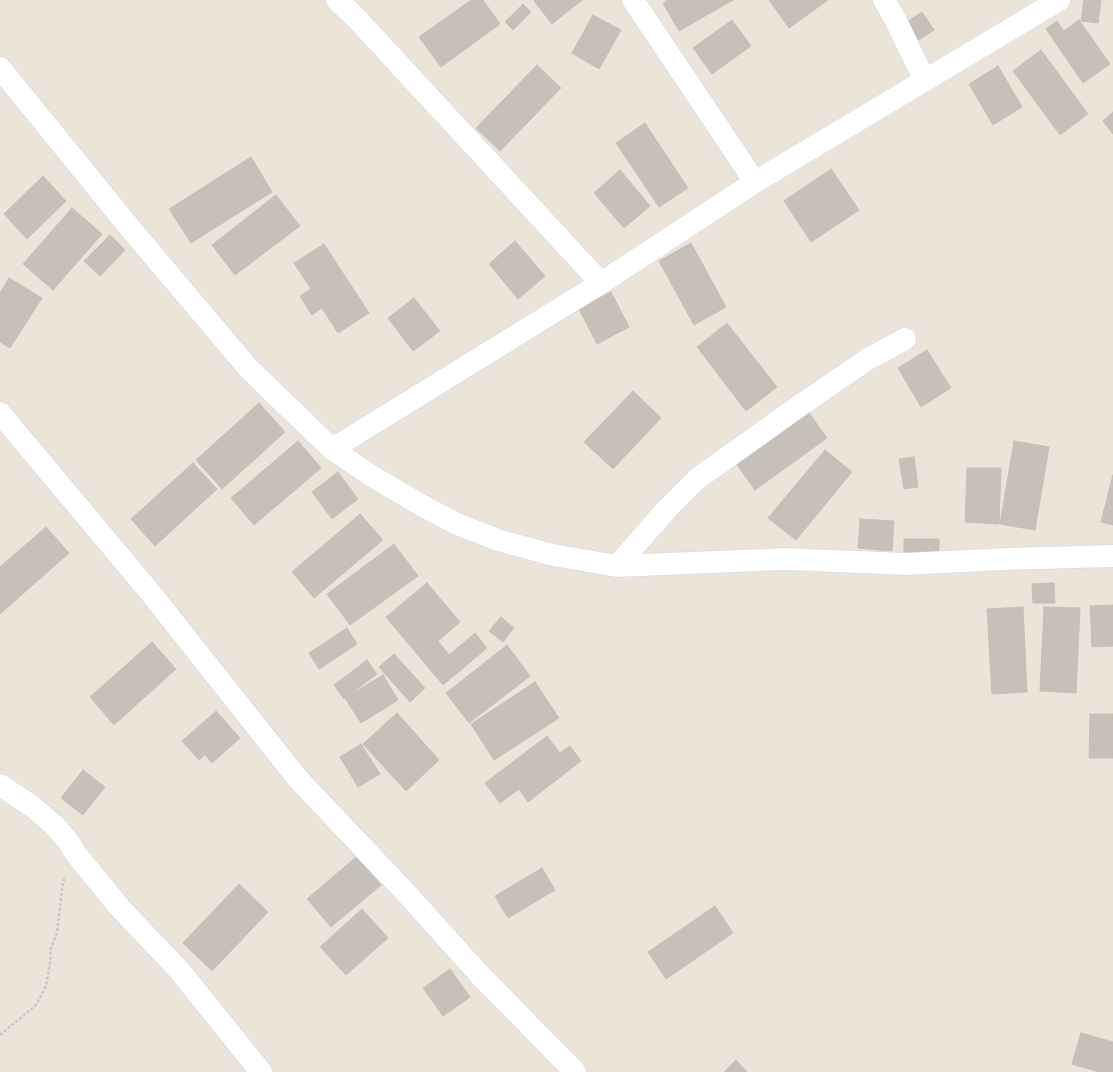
<!DOCTYPE html>
<html>
<head>
<meta charset="utf-8">
<style>
  body { margin:0 }
  canvas { display:block; background:#ece3d9 }
</style>
</head>
<body>
<canvas width="1113" height="1072"></canvas>
<script>
const c = document.querySelector('canvas').getContext('2d');
c.lineJoin = 'round';
function fill(path, color) {
  c.fillStyle = color;
  c.fill(path, 'evenodd');
}
function shape(rows) {
  const path = new Path2D();
  for (const r of rows) {
    path.moveTo(r[0], r[1]);
    for (let i = 2; i < r.length; i += 2) path.lineTo(r[i], r[i + 1]);
  }
  return path;
}
function stroke(path, color, width, dash) {
  c.strokeStyle = color;
  c.lineWidth = width;
  c.lineCap = dash ? 'butt' : 'round';
  c.setLineDash(dash || []);
  c.stroke(path);
}
const building = shape([
  [471,0,483,0,500,24,441,67,419,37,471,0],
  [535,0,582,0,552,24,534,1,535,0],
  [668,0,733,0,679,31,663,3,668,0],
  [769,0,828,0,789,28,769,0],
  [1084,0,1101,0,1098,23,1081,21,1084,0],
  [523,4,531,12,513,30,505,22,523,4],
  [922,12,934,30,917,41,905,23,922,12],
  [593,15,621,30,599,69,572,53,593,15],
  [732,20,751,46,712,74,693,48,732,20],
  [1079,20,1110,64,1083,83,1046,29,1057,21,1064,31,1079,20],
  [1041,50,1088,114,1060,135,1013,71,1041,50],
  [537,65,561,88,500,151,476,128,537,65],
  [998,66,1022,107,993,125,969,84,998,66],
  [1113,112,1113,134,1103,121,1113,112],
  [645,123,688,188,659,207,616,143,645,123],
  [251,157,272,192,191,243,169,209,251,157],
  [831,169,859,210,811,242,784,201,831,169],
  [620,170,650,206,624,228,594,193,620,170],
  [43,176,66,201,27,239,4,214,43,176],
  [276,195,300,226,235,275,212,245,276,195],
  [72,208,102,234,53,290,23,264,72,208],
  [110,235,125,250,100,276,84,261,110,235],
  [515,241,545,276,518,299,489,264,515,241],
  [691,243,726,307,694,325,659,261,691,243],
  [324,244,369,313,338,333,322,308,312,315,300,296,311,289,294,263,324,244],
  [9,278,42,298,10,348,0,342,0,293,9,278],
  [611,292,629,327,597,344,579,309,611,292],
  [414,298,440,331,413,351,388,318,414,298],
  [727,323,777,387,746,411,697,347,727,323],
  [927,350,951,388,921,407,898,368,927,350],
  [633,391,661,418,613,469,584,442,633,391],
  [259,403,285,432,222,489,196,460,259,403],
  [807,410,827,438,755,490,735,462,807,410],
  [298,441,321,468,254,525,231,498,298,441],
  [1014,441,1049,447,1035,530,1000,524,1014,441],
  [825,450,852,472,796,540,768,518,825,450],
  [914,457,918,487,904,489,899,459,914,457],
  [193,463,217,489,155,546,131,519,193,463],
  [967,468,1001,468,999,524,965,522,967,468],
  [338,472,358,499,332,519,312,492,338,472],
  [1113,475,1113,525,1101,522,1113,475],
  [360,514,383,540,314,598,292,572,360,514],
  [860,519,894,521,892,551,858,548,860,519],
  [46,527,69,553,0,614,0,567,46,527],
  [904,539,939,539,939,557,904,557,904,539],
  [394,544,418,576,350,625,327,594,394,544],
  [427,583,460,622,438,641,449,655,475,633,487,648,443,685,386,617,427,583],
  [1054,583,1055,603,1033,603,1032,584,1054,583],
  [1113,605,1113,646,1092,647,1090,606,1113,605],
  [1023,607,1027,692,992,694,987,609,1023,607],
  [1044,607,1080,608,1076,693,1040,691,1044,607],
  [501,617,514,628,503,642,489,631,501,617],
  [347,628,357,644,319,669,309,653,347,628],
  [152,642,176,669,114,725,90,697,152,642],
  [507,645,530,676,469,723,446,693,507,645],
  [394,654,425,688,410,702,379,667,394,654],
  [367,660,377,674,344,699,334,685,367,660],
  [383,675,398,700,361,723,345,698,383,675],
  [535,682,559,718,494,760,471,724,535,682],
  [216,711,240,738,212,763,205,755,199,760,182,741,216,711],
  [397,713,439,760,406,791,363,744,397,713],
  [1090,714,1113,714,1113,758,1089,758,1090,714],
  [547,736,560,753,570,746,581,761,528,802,519,789,500,803,485,783,547,736],
  [361,744,380,774,358,787,340,757,361,744],
  [83,770,105,787,83,815,61,798,83,770],
  [356,857,381,885,331,927,307,899,356,857],
  [542,868,555,890,508,918,495,896,542,868],
  [239,884,268,912,212,971,183,943,239,884],
  [715,906,733,933,666,979,648,952,715,906],
  [362,909,388,938,346,975,320,947,362,909],
  [450,969,470,997,443,1016,423,988,450,969],
  [1081,1033,1113,1042,1113,1072,1099,1072,1072,1064,1081,1033],
  [736,1060,747,1072,724,1072,736,1060]
]);
const path = shape([
  [0,1035,36,1005,46,986,50,963,51,948,57,933,63,882,66,876]
]);
const minor = shape([
  [337,0,357,19,601,283],
  [633,0,755,182],
  [884,0,895,19,925,81],
  [0,68,130,228,249,369,332,449,370,475,421,505,457,524,498,540,553,555,617,566,785,559,906,564,1006,559,1113,556],
  [0,413,149,591,298,779,408,895,480,975,575,1072],
  [332,449,601,283,755,182,1059,0],
  [617,566,667,509,697,479,792,411,868,359,905,339],
  [0,785,33,807,55,826,68,841,76,854,120,908,179,970,261,1072]
]);
fill(building, '#c7c0b9');
stroke(building, '#c7bfb3', 1);
stroke(minor, '#ced3e3', 23);
stroke(path, '#c7c7c7', 2.5, [3, 2]);
stroke(minor, '#fff', 22);
</script>
</body>
</html>
